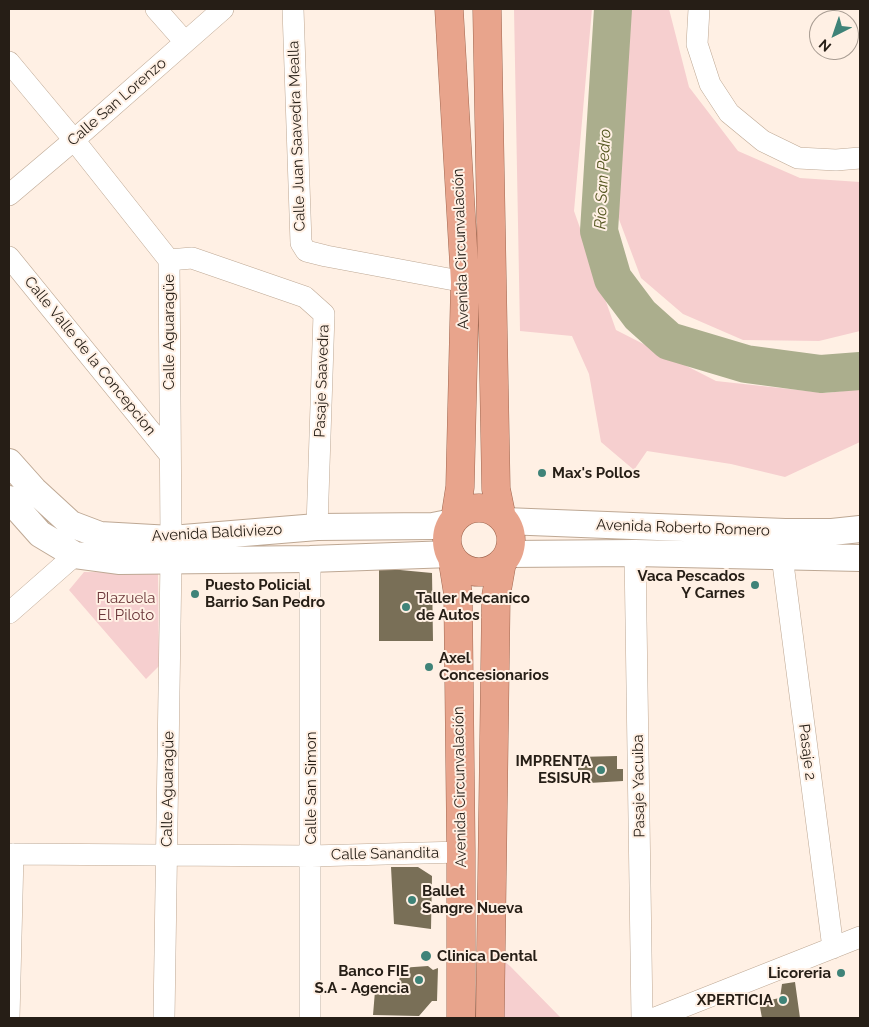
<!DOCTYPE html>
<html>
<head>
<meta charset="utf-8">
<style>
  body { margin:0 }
  #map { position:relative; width:869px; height:1027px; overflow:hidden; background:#fff0e4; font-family:Raleway,sans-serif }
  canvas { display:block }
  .frame { position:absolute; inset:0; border:10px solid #261e16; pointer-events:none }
  .north { position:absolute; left:809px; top:10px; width:50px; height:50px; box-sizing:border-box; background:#fff0e4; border:1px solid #a89c92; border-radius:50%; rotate:221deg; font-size:14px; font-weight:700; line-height:20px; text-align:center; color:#261e16 }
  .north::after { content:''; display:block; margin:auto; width:18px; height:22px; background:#3f8378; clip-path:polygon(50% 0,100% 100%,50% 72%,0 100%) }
</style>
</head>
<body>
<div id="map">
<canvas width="869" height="1027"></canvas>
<div class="frame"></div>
<div class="north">N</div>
</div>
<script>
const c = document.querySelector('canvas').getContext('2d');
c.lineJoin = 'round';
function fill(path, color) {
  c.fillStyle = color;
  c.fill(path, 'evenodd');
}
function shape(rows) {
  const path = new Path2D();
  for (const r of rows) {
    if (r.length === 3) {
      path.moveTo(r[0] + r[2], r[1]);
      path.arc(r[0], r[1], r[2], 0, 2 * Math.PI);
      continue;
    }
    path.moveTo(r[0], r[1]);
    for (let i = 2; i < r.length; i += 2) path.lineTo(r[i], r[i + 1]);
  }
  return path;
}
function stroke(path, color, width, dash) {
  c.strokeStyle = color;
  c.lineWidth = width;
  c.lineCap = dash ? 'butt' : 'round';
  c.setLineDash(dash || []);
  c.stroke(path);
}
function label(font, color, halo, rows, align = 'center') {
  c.font = font + ' Raleway,sans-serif';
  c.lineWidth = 4;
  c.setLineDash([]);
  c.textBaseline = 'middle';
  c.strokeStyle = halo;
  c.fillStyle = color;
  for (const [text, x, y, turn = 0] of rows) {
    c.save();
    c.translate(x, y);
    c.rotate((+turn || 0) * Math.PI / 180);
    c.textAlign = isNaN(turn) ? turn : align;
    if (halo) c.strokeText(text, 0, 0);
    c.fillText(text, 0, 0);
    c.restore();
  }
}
const green = shape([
  [514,9,592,9,574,211,616,330,716,381,826,393,860,389,860,442,785,477,731,464,647,451,634,470,601,442,589,374,572,336,520,331],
  [629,9,669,9,689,87,738,151,800,178,860,182,860,331,819,341,743,340,683,314,641,278,617,214],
  [84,572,158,573,159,666,146,679,69,590],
  [499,957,510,966,561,1018,503,1018]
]);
const river = shape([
  [613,9,599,231,613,279,640,315,669,341,746,364,821,374,860,371]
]);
const building = shape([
  [379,568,432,573,433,641,379,641],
  [617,756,617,769,623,769,623,781,589,783,587,771,578,771,578,757],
  [391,867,418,867,432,876,431,929,394,924],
  [428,966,433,970,438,968,437,1001,432,1001,419,1016,373,1015,375,991,399,991,400,968],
  [795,982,800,1018,762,1018,759,1002,780,998,782,984]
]);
const minor = shape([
  [156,9,185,42],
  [293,9,301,243,306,251,326,256,465,282],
  [699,9,697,44,710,84,729,113,763,141,798,158,836,160,860,158],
  [9,62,74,140,169,260,171,539],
  [9,195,74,140,223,9],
  [9,257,170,455],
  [169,260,192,258,305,297,324,314,317,527],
  [635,553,642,1018],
  [782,556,833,948],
  [9,613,75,555],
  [9,854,311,856,461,852],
  [9,1018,13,854],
  [164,1018,171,560],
  [310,1018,310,559],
  [655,1018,860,937]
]);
const tertiary = shape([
  [9,462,34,490,71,524,100,535,171,539,317,527,433,526,453,522],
  [9,499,40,534,75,555,120,561,310,559,451,554],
  [505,521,785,532,832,532,860,529],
  [508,554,635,553,860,558]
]);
const trunk = shape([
  [449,9,465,282,460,487,455,519],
  [487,9,496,489,502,518],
  [479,540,32],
  [452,557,458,594,461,852,461,1018],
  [490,1018,496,596,502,562]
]);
const markers = [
  [542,473,5,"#3f8378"],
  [755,585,5,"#3f8378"],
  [195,594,5,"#3f8378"],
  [406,607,5,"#3f8378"],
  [429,667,5,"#3f8378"],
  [601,770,5,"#3f8378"],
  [412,900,5,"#3f8378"],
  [426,956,6,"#3f8378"],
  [841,973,5,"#3f8378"],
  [419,980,5,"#3f8378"],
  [783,1000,5,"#3f8378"]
];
const streetNames = [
  ["Calle San Lorenzo",117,102,-41],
  ["Calle Juan Saavedra Mealla",297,136,-92],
  ["Avenida Circunvalación",461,249,-92],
  ["Calle Aguaragüe",169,332,-90],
  ["Calle Valle de la Concepcion",90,356,51],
  ["Pasaje Saavedra",322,381,-88],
  ["Avenida Roberto Romero",683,528,2],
  ["Avenida Baldiviezo",217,533,-3],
  ["Pasaje 2",807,752,83],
  ["Pasaje Yacuiba",639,786,-91],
  ["Avenida Circunvalación",460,787,-91],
  ["Calle San Simon",311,788,-90],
  ["Calle Aguaragüe",168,789,-89],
  ["Calle Sanandita",385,854,-1]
];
const poiNames = [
  ["Max's Pollos",552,473],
  ["Vaca Pescados",745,576,"right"],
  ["Y Carnes",745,593,"right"],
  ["Puesto Policial",205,585],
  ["Barrio San Pedro",205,602],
  ["Taller Mecanico",416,598],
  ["de Autos",416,615],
  ["Axel",439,658],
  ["Concesionarios",439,675],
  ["IMPRENTA",591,761,"right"],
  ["ESISUR",591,778,"right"],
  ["Ballet",422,891],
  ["Sangre Nueva",422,908],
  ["Clinica Dental",437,956],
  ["Banco FIE",409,971,"right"],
  ["S.A - Agencia",409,988,"right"],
  ["Licoreria",831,973,"right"],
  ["XPERTICIA",773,1000,"right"]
];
const parkNames = [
  ["Plazuela",126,598],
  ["El Piloto",126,615]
];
const waterNames = [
  ["Río San Pedro",603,179,-87]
];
fill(green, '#f6cfcf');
stroke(river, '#abae8d', 38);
fill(building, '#796f57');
stroke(minor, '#bea894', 22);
stroke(tertiary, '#bea894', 28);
stroke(trunk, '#a06750', 29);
stroke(minor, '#fff', 21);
stroke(tertiary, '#fff', 26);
stroke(trunk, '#e8a48c', 28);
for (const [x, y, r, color] of markers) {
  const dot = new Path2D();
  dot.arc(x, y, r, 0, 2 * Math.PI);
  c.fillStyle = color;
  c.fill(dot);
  stroke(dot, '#fff0e4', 2);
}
label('15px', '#261e16', '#fff0e4', streetNames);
label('bold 15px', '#261e16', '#fff0e4', poiNames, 'left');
label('15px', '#6c373a', '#fff0e4', parkNames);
label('italic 16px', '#52541d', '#fff0e4', waterNames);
</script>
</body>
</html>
